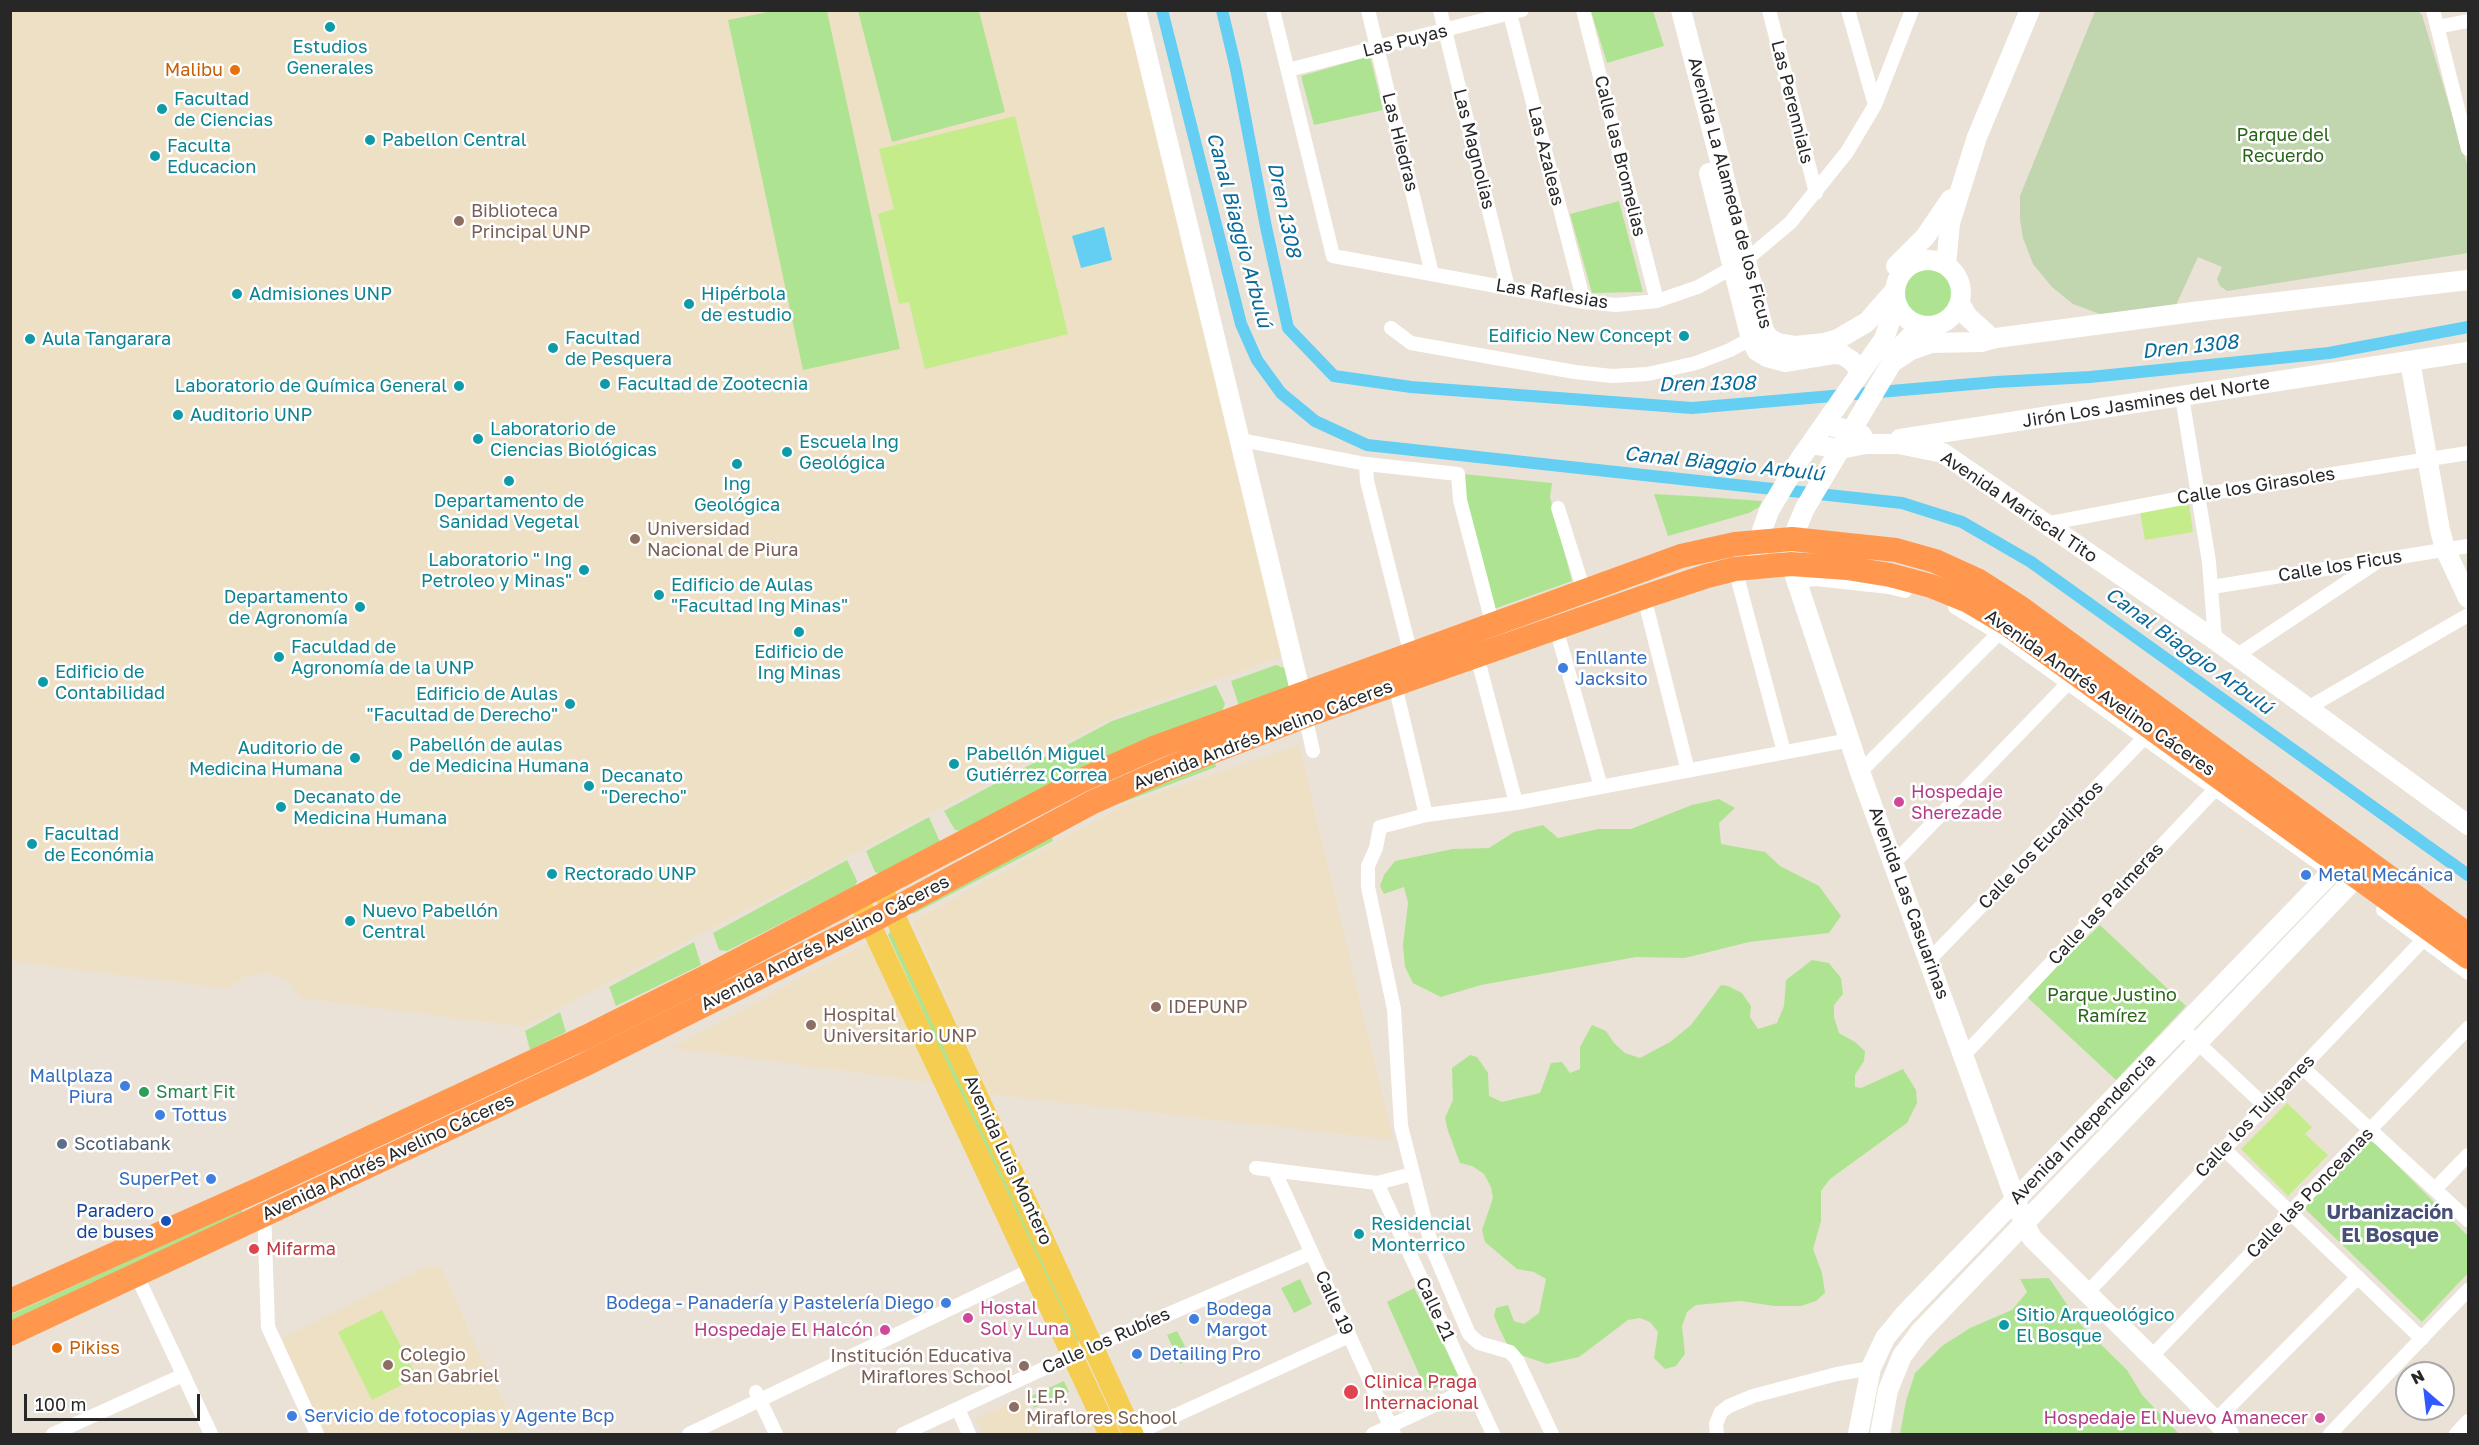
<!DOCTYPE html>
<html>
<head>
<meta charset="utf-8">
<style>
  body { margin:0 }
  #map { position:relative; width:2479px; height:1445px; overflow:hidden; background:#ebe2d7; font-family:"Golos Text",sans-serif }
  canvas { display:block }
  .frame { position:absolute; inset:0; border:12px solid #272727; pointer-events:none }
  .north { position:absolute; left:2395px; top:1361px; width:60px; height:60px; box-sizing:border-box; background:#fff; border:2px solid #a9a9a9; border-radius:50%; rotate:332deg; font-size:16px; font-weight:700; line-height:24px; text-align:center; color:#272727 }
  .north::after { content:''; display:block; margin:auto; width:21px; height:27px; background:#3059ff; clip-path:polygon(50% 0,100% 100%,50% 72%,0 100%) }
  .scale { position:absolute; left:24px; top:1394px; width:176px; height:27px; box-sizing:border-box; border:3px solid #272727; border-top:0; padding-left:8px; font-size:18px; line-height:21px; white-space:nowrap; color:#272727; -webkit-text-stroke:4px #fff; paint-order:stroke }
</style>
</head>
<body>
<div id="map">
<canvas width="2479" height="1445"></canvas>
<div class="frame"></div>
<div class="north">N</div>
<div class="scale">100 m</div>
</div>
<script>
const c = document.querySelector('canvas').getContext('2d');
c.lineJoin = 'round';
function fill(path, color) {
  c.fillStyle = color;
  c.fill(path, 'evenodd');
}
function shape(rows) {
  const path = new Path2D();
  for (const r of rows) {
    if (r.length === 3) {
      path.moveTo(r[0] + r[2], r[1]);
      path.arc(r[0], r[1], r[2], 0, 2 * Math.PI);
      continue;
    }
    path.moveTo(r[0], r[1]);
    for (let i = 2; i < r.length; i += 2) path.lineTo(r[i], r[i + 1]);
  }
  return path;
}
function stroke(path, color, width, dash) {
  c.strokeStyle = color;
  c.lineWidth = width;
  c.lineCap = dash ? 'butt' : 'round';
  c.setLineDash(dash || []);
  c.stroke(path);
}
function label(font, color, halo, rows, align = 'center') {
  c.font = font + ' "Golos Text",sans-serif';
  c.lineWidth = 5;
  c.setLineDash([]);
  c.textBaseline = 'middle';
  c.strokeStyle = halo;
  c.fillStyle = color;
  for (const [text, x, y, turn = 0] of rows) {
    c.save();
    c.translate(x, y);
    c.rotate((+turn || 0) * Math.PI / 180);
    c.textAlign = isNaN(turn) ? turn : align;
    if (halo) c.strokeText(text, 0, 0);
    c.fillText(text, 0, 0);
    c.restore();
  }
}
const education = shape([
  [11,11,1128,11,1288,654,1114,717,524,1027,300,998,291,984,272,973,245,976,228,989,11,961],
  [1299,745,1393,1140,988,1094,913,921,1126,804],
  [869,941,934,1083,672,1048],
  [430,1265,442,1268,473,1340,520,1434,325,1434,282,1349,284,1337],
  [1023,1398,1040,1434,983,1434,975,1419]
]);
const green = shape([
  [773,11,827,11,900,349,803,370,728,20],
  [858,11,979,11,1005,112,892,142],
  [1591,11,1653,11,1664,46,1607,63],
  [1370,56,1383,110,1314,125,1301,76],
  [1619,201,1643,292,1592,293,1570,214],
  [1928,293,26],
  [1463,474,1552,483,1550,497,1572,581,1494,609,1467,514],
  [1654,494,1708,497,1762,501,1759,507,1749,513,1668,536],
  [1276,665,1287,669,1291,689,1239,706,1231,681],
  [1216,685,1225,704,1222,711,1090,763,962,831,955,830,944,811,1112,721],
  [1215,762,1216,767,1121,803,1119,799],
  [1719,799,1735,808,1719,823,1721,844,1765,852,1780,866,1819,886,1841,916,1829,933,1749,942,1685,958,1636,957,1481,985,1441,997,1413,983,1405,967,1403,945,1408,903,1404,887,1384,894,1380,886,1384,875,1395,861,1453,849,1489,848,1514,832,1543,825,1558,838,1598,829,1631,829,1692,805],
  [929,817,940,842,881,874,875,872,866,851],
  [1052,835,1053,841,913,914,912,909],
  [847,860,857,881,855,886,727,951,719,950,713,933],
  [2100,925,2186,1006,2116,1080,2026,996],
  [891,930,1081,1342,1076,1341,959,1091,888,935],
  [694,942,701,965,616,1006,609,987],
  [1812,960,1829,963,1841,978,1843,994,1834,1005,1834,1017,1839,1033,1855,1042,1865,1051,1864,1061,1855,1075,1855,1087,1861,1088,1903,1069,1916,1090,1917,1103,1907,1123,1830,1179,1821,1191,1821,1221,1813,1249,1822,1273,1825,1293,1816,1301,1801,1306,1774,1306,1741,1301,1696,1305,1687,1312,1682,1326,1685,1354,1676,1366,1665,1369,1654,1358,1658,1332,1650,1322,1640,1318,1628,1320,1579,1357,1547,1364,1515,1353,1507,1344,1500,1330,1494,1316,1496,1308,1508,1305,1514,1321,1524,1324,1539,1313,1546,1279,1534,1272,1517,1269,1485,1242,1482,1230,1493,1198,1491,1187,1484,1174,1472,1166,1460,1163,1448,1131,1445,1118,1453,1100,1452,1068,1470,1055,1477,1057,1488,1073,1489,1096,1502,1102,1540,1093,1551,1063,1562,1062,1570,1073,1580,1069,1580,1047,1592,1025,1606,1031,1614,1043,1625,1053,1640,1058,1670,1042,1691,1025,1721,985,1728,986,1742,993,1751,1006,1750,1017,1758,1029,1777,1023,1784,1006,1786,980],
  [560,1012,566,1032,530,1050,525,1031],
  [2369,1137,2468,1236,2468,1273,2422,1322,2300,1204],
  [241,1209,246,1219,11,1329,10,1315],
  [2049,1278,2081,1325,2127,1370,2142,1395,2179,1434,1900,1434,1906,1401,1915,1373,1942,1346,1970,1328,2012,1310,2027,1292,2020,1279],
  [1300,1279,1312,1304,1294,1313,1281,1288],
  [1414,1288,1460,1375,1427,1392,1387,1302],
  [1177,1331,1192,1359,1180,1364,1167,1335],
  [1064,1381,1069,1392,1034,1408,1029,1397]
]);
const cemetery = shape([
  [2095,11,2418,11,2422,15,2468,167,2468,253,2227,291,2220,286,2217,279,2222,267,2198,257,2176,305,2105,316,2073,304,2052,287,2033,264,2023,238,2020,219,2020,196]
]);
const pitch = shape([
  [1015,116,1068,334,925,369,909,302,899,304,878,214,894,209,879,149],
  [2189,504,2193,532,2145,540,2140,512],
  [2287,1103,2312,1127,2305,1134,2328,1155,2288,1196,2241,1149],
  [382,1310,417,1377,372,1400,338,1332]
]);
const water = shape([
  [1104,227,1112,260,1081,268,1072,236]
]);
const canal = shape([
  [1162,10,1241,324,1257,360,1281,393,1315,421,1367,445,1902,503,1962,522,2031,562,2468,875],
  [1222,10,1236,69,1266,227,1288,328,1334,376,1411,387,1692,408,1996,382,2090,377,2329,353,2468,327]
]);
const street = shape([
  [1273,10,1333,256,1584,302,1616,305,1657,301,1698,287,1746,260,1790,223,1847,152,1875,105,1912,10],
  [1368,10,1432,274],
  [1440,10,1508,288],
  [1509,10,1584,302],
  [1583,10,1657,301],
  [1769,10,1816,193],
  [1848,10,1875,105],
  [2433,10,2468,149],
  [2437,27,2468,21],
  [1288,70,1522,10],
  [1391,328,1411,343,1575,372,1612,376,1648,374,1696,363,1730,350,1758,335],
  [2182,397,2209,562,2215,640],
  [1241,440,1366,464,1458,474,1460,500,1493,626],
  [1366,464,1367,481,1411,655],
  [1558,508,1584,591],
  [2045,524,2198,495,2468,453],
  [1735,569,1784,752],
  [1796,581,1816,579,1889,587,1905,591],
  [2212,587,2468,546],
  [1644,597,1688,771],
  [1955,607,1998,633,2327,869],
  [1556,628,1601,787],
  [1477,656,1516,803],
  [2236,656,2377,562],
  [1395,685,1426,815],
  [2306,709,2468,615],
  [1305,716,1313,751],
  [1860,772,2004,628],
  [1894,863,2074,677],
  [2383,910,2468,973],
  [1929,960,2149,733],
  [2181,1027,2265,1106],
  [1964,1055,2220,784],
  [2302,1067,2468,1220],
  [2224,1149,2422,1339],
  [1256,1168,1377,1183,1412,1174],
  [1275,1172,1394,1434],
  [1377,1183,1493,1434],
  [2435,1189,2468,1155],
  [264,1210,268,1327,317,1434],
  [137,1276,211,1434],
  [2087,1293,2423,940],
  [2151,1357,2468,1028],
  [756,1392,776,1434],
  [958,1409,969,1434],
  [2215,1421,2358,1277],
  [53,1434,183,1375],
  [689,1434,1033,1269],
  [903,1434,1073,1355,1311,1253],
  [1135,1434,1349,1336],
  [1373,1434,1471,1388],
  [1552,1434,1517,1360,1510,1352,1479,1343,1469,1334,1433,1250,1427,1229,1401,1126,1394,1009,1368,887,1368,866,1376,848,1380,827,1426,815,1516,803,1850,740],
  [1717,1434,1716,1424,1721,1412,1729,1406,1753,1396,1837,1374,1871,1368],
  [2330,1434,2468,1290],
  [2456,1434,2468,1421]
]);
const secondary = shape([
  [1136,10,1304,707],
  [1681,10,1764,331,1770,339,1778,343,1796,346,1824,343,1838,339,1867,322,1895,290],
  [1709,173,1751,339,1757,351,1767,357,1786,362,1835,354,1843,355,1852,361,1860,371],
  [1928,293,33],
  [1946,265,1950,223,1977,137,2030,10],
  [1896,266,1925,237,1951,199],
  [1960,304,1968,317,1988,335],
  [1921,326,1903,344,1805,508,1792,539,1791,564,1860,772,2024,1223,2032,1238,2229,1434],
  [1896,360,1911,350,1931,343,1982,342,1996,338,2193,312,2468,280],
  [2410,361,2440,530,2445,549,2468,598],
  [1824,425,1851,430,1862,435],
  [1900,439,2468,352],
  [1811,444,1840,449,1866,444,1899,444,1943,453,2215,640,2468,825],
  [1757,566,1758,542,1769,511,1800,459,1884,339,1896,304],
  [1858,1434,1871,1368,1885,1338,1904,1315,2349,854],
  [1880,1434,1888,1390,1902,1356,1920,1332,2366,867]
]);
const primary = shape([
  [881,886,1133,1434],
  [858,898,1109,1434]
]);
const highway = shape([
  [10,1301,262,1188,586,1037,714,973,1082,780,1156,747,1681,556,1735,544,1792,539,1896,550,1935,561,1979,581,2018,606,2468,935],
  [10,1334,584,1065,870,922,1093,802,1167,769,1305,716,1644,597,1707,576,1735,569,1791,564,1847,568,1890,575,1931,586,1968,601,2007,624,2468,957]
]);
const markers = [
  [330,27,6,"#0f9aa8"],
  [235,70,6,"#e8710a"],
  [162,109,6,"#0f9aa8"],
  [370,140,6,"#0f9aa8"],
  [155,156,6,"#0f9aa8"],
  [459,221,6,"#8d6e63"],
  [237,294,6,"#0f9aa8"],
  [689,304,6,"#0f9aa8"],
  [1684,336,6,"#0f9aa8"],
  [30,339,6,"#0f9aa8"],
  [553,348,6,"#0f9aa8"],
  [605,384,6,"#0f9aa8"],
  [459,386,6,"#0f9aa8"],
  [178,415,6,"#0f9aa8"],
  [478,439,6,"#0f9aa8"],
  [787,452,6,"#0f9aa8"],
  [737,464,6,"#0f9aa8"],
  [509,481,6,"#0f9aa8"],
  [635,539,6,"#8d6e63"],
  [584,570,6,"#0f9aa8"],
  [659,595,6,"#0f9aa8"],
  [360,607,6,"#0f9aa8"],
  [799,632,6,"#0f9aa8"],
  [279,657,6,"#0f9aa8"],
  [1563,668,6,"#3f7fe0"],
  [43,682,6,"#0f9aa8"],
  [570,704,6,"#0f9aa8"],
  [397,755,6,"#0f9aa8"],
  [355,758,6,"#0f9aa8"],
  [954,764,6,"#0f9aa8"],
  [589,786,6,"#0f9aa8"],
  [1899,802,6,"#d1479c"],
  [281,807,6,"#0f9aa8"],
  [32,844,6,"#0f9aa8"],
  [552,874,6,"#0f9aa8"],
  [2306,875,6,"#3f7fe0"],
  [350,921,6,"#0f9aa8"],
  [1156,1007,6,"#8d6e63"],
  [811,1025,6,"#8d6e63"],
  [125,1086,6,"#3f7fe0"],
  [144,1092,6,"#2e9e5b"],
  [160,1115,6,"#3f7fe0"],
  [62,1144,6,"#5c6f8a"],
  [211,1179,6,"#3f7fe0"],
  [166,1221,6,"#1a4fb4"],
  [1359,1234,6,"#0f9aa8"],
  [254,1249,6,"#e0444e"],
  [946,1303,6,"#3f7fe0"],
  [968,1318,6,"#d1479c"],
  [1194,1319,6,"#3f7fe0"],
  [2004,1325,6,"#0f9aa8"],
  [885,1330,6,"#d1479c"],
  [57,1348,6,"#e8710a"],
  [1137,1354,6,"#3f7fe0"],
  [388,1365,6,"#8d6e63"],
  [1024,1366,6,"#8d6e63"],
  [1351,1392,8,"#e0444e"],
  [1014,1407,6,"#8d6e63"],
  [292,1416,6,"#3f7fe0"],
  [2320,1418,6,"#d1479c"]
];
const streetNames = [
  ["Las Puyas",1405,41,-14],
  ["Las Perennials",1792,102,76],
  ["Las Hiedras",1400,142,76],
  ["Las Magnolias",1474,149,76],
  ["Las Azaleas",1546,156,76],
  ["Calle las Bromelias",1620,156,76],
  ["Avenida La Alameda de los Ficus",1730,193,75],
  ["Las Raflesias",1552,294,9],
  ["Jirón Los Jasmines del Norte",2146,402,-9],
  ["Calle los Girasoles",2256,486,-9],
  ["Avenida Mariscal Tito",2019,507,34],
  ["Calle los Ficus",2340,566,-9],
  ["Avenida Andrés Avelino Cáceres",2100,693,35],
  ["Avenida Andrés Avelino Cáceres",1263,735,-21],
  ["Calle los Eucaliptos",2041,845,-46],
  ["Avenida Las Casuarinas",1909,903,70],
  ["Calle las Palmeras",2106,904,-47],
  ["Avenida Andrés Avelino Cáceres",825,943,-27],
  ["Calle los Tulipanes",2255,1116,-46],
  ["Avenida Independencia",2083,1129,-46],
  ["Avenida Andrés Avelino Cáceres",388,1157,-25],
  ["Avenida Luis Montero",1008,1160,65],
  ["Calle las Ponceanas",2310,1193,-46],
  ["Calle 19",1334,1303,66],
  ["Calle 21",1435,1309,65],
  ["Calle los Rubíes",1106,1341,-24]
];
const cultureNames = [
  ["Estudios",330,47,"center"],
  ["Generales",330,68,"center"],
  ["Facultad",174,99],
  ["de Ciencias",174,120],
  ["Pabellon Central",382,140],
  ["Faculta",167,146],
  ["Educacion",167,167],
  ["Admisiones UNP",249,294],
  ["Hipérbola",701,294],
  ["de estudio",701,315],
  ["Edificio New Concept",1672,336,"right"],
  ["Facultad",565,338],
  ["de Pesquera",565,359],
  ["Aula Tangarara",42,339],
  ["Facultad de Zootecnia",617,384],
  ["Laboratorio de Química General",447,386,"right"],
  ["Auditorio UNP",190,415],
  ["Laboratorio de",490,429],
  ["Ciencias Biológicas",490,450],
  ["Escuela Ing",799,442],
  ["Geológica",799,463],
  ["Ing",737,484,"center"],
  ["Geológica",737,505,"center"],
  ["Departamento de",509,501,"center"],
  ["Sanidad Vegetal",509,522,"center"],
  ["Laboratorio \" Ing",572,560,"right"],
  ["Petroleo y Minas\"",572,581,"right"],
  ["Edificio de Aulas",671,585],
  ["\"Facultad Ing Minas\"",671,606],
  ["Departamento",348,597,"right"],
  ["de Agronomía",348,618,"right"],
  ["Faculdad de",291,647],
  ["Agronomía de la UNP",291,668],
  ["Edificio de",799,652,"center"],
  ["Ing Minas",799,673,"center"],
  ["Edificio de",55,672],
  ["Contabilidad",55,693],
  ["Edificio de Aulas",558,694,"right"],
  ["\"Facultad de Derecho\"",558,715,"right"],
  ["Pabellón de aulas",409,745],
  ["de Medicina Humana",409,766],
  ["Auditorio de",343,748,"right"],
  ["Medicina Humana",343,769,"right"],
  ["Pabellón Miguel",966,754],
  ["Gutiérrez Correa",966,775],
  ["Decanato",601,776],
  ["\"Derecho\"",601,797],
  ["Decanato de",293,797],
  ["Medicina Humana",293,818],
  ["Facultad",44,834],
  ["de Económia",44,855],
  ["Rectorado UNP",564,874],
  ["Nuevo Pabellón",362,911],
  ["Central",362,932],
  ["Residencial",1371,1224],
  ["Monterrico",1371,1245],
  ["Sitio Arqueológico",2016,1315],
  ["El Bosque",2016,1336]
];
const foodNames = [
  ["Malibu",223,70],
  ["Pikiss",69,1348,"left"]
];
const parkNames = [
  ["Parque del",2283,135],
  ["Recuerdo",2283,156],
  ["Parque Justino",2112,995],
  ["Ramírez",2112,1016]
];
const educationNames = [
  ["Biblioteca",471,211],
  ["Principal UNP",471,232],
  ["Universidad",647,529],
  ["Nacional de Piura",647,550],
  ["IDEPUNP",1168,1007],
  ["Hospital",823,1015],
  ["Universitario UNP",823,1036],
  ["Colegio",400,1355],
  ["San Gabriel",400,1376],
  ["Institución Educativa",1012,1356,"right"],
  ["Miraflores School",1012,1377,"right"],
  ["I.E.P.",1026,1397],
  ["Miraflores School",1026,1418]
];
const shopNames = [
  ["Enllante",1575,658],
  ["Jacksito",1575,679],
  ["Metal Mecánica",2318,875],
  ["Mallplaza",113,1076,"right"],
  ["Piura",113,1097,"right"],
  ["Tottus",172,1115],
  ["SuperPet",199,1179,"right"],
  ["Bodega - Panadería y Pastelería Diego",934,1303,"right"],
  ["Bodega",1206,1309],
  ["Margot",1206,1330],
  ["Detailing Pro",1149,1354],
  ["Servicio de fotocopias y Agente Bcp",304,1416]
];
const hotelNames = [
  ["Hospedaje",1911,792],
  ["Sherezade",1911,813],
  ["Hostal",980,1308],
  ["Sol y Luna",980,1329],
  ["Hospedaje El Halcón",873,1330,"right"],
  ["Hospedaje El Nuevo Amanecer",2308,1418,"right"]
];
const leisureNames = [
  ["Smart Fit",156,1092]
];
const serviceNames = [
  ["Scotiabank",74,1144]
];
const transitNames = [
  ["Paradero",154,1211],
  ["de buses",154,1232]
];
const healthNames = [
  ["Mifarma",266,1249],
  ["Clinica Praga",1364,1382],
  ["Internacional",1364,1403]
];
const waterNames = [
  ["Dren 1308",1284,210,78],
  ["Canal Biaggio Arbulú",1239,230,75],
  ["Dren 1308",2190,347,-6],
  ["Dren 1308",1707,384,-1],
  ["Canal Biaggio Arbulú",1724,464,6],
  ["Canal Biaggio Arbulú",2189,651,36]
];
const neighbourhoodNames = [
  ["Urbanización",2390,1213],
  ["El Bosque",2390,1236]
];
fill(education, '#eee0c5');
fill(green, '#aee491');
fill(cemetery, '#c1d5ae');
fill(pitch, '#c4ec8b');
fill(water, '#64cff2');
stroke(canal, '#64cff2', 12);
stroke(street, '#fff', 14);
stroke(secondary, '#fff', 20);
stroke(primary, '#f5cd51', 21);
stroke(highway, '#ff984e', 24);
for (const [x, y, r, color] of markers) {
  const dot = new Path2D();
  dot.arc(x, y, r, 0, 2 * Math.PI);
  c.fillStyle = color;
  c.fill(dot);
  stroke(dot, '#fff', 2);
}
label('18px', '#272727', '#fff', streetNames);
label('18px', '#0d838f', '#fff', cultureNames, 'left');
label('18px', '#c56008', '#fff', foodNames, 'right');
label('18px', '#276516', '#fff', parkNames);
label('18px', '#785e54', '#fff', educationNames, 'left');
label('18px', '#366cbe', '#fff', shopNames, 'left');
label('18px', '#b23c85', '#fff', hotelNames, 'left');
label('18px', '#27864d', '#fff', leisureNames, 'left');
label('18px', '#4e5e75', '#fff', serviceNames, 'left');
label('18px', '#164399', '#fff', transitNames, 'right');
label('18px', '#be3a42', '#fff', healthNames, 'left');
label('italic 20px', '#086a9a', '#fff', waterNames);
label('bold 20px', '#465078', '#fff', neighbourhoodNames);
</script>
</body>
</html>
